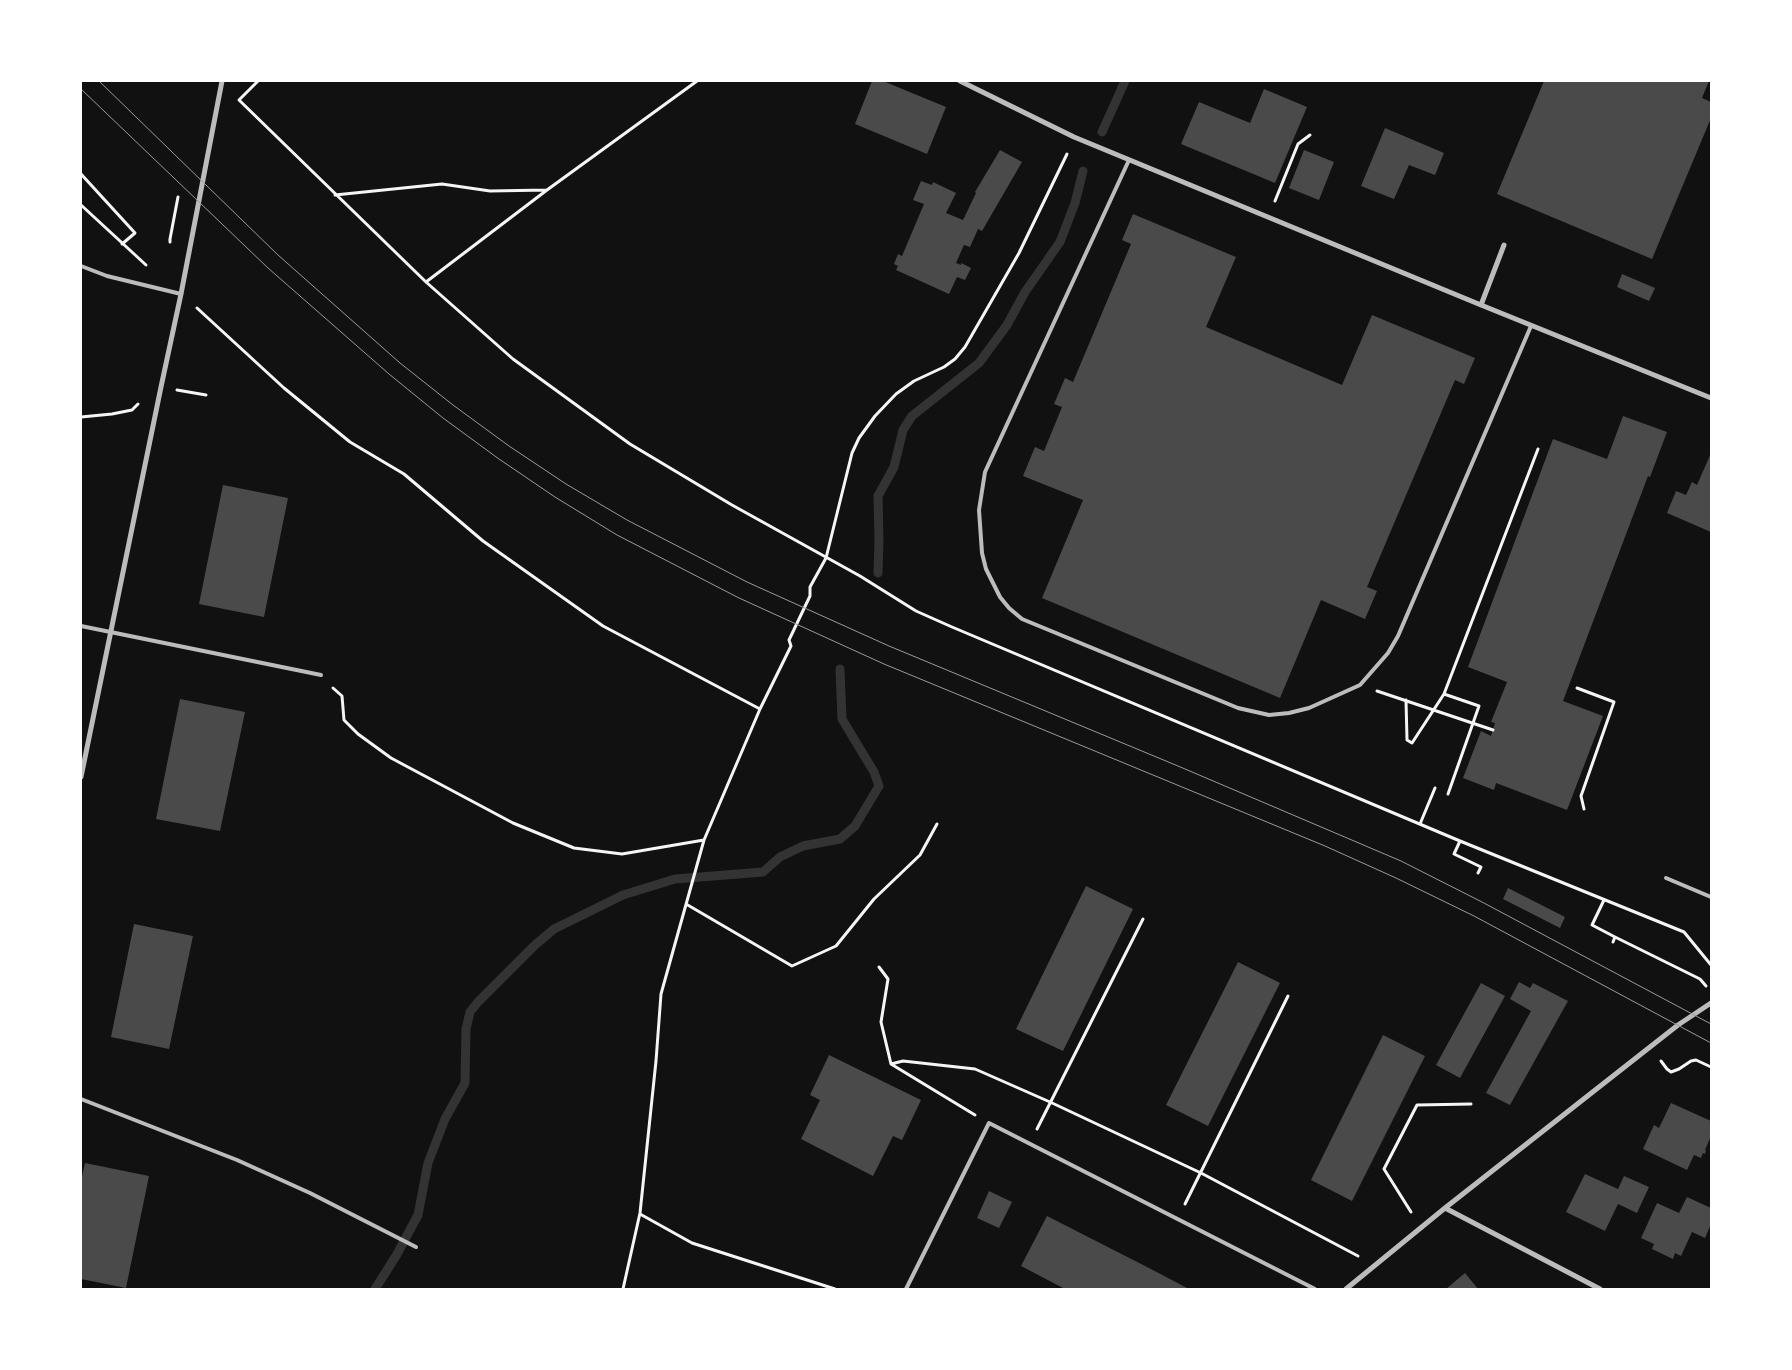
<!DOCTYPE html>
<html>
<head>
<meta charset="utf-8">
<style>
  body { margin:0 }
  #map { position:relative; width:1792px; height:1370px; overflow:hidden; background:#111; font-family:"Noto Sans",sans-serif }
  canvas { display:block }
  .frame { position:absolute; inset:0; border:82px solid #fff; pointer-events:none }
</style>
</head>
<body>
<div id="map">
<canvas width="1792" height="1370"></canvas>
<div class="frame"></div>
</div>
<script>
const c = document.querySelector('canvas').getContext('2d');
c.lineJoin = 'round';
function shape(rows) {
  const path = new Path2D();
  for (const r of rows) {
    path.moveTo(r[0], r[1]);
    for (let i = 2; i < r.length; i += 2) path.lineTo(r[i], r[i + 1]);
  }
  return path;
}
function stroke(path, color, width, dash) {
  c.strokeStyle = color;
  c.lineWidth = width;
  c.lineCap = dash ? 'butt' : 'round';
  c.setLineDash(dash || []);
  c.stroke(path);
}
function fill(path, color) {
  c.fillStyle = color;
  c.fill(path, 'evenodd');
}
const stream = shape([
  [1102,132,1125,81],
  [878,573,879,541,878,496,894,467,903,430,912,416,979,363,1007,325,1025,292,1060,242,1075,203,1083,171],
  [375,1289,396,1256,418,1215,428,1163,445,1119,465,1083,466,1029,470,1012,478,1002,535,945,554,929,623,895,675,879,763,872,780,857,803,846,840,839,855,826,879,786,874,772,842,719,840,669]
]);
const building = shape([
  [872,81,883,81,946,107,927,154,855,124],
  [1544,81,1709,81,1702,98,1711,102,1711,118,1652,259,1497,194],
  [1264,89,1307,107,1275,183,1181,144,1199,102,1250,123],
  [1385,128,1444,153,1435,175,1409,165,1394,199,1361,186],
  [1000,150,1022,162,982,231,978,229,970,247,964,245,956,263,961,265,961,263,971,268,965,280,957,277,949,294,896,270,898,266,894,264,898,254,902,256,924,204,913,200,921,181,932,185,933,182,956,193,946,213,963,220,976,193,975,192],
  [1304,150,1334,162,1319,200,1289,188],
  [1133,214,1236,257,1206,327,1342,385,1372,315,1475,358,1464,384,1455,380,1367,587,1377,591,1365,619,1321,600,1280,698,1042,598,1083,500,1023,476,1035,447,1044,451,1062,407,1054,404,1065,378,1073,382,1131,244,1122,240],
  [1622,274,1655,288,1649,301,1617,287],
  [1623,416,1667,432,1650,477,1648,476,1563,701,1603,716,1567,810,1496,783,1494,790,1463,778,1481,731,1491,736,1495,723,1491,722,1507,682,1468,667,1553,439,1607,459],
  [1711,453,1711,532,1667,513,1676,491,1686,495,1692,482,1697,485],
  [223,485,288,498,264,617,199,604],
  [180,699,245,712,220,831,156,819],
  [1086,886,1133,909,1063,1051,1016,1029],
  [1508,888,1565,917,1560,928,1503,899],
  [134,924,193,936,169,1049,111,1037],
  [1238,962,1280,983,1208,1126,1166,1105],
  [1519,982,1530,988,1533,983,1568,1001,1510,1105,1486,1093,1531,1011,1510,999],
  [1481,983,1505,996,1460,1078,1436,1065],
  [1383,1035,1425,1056,1352,1201,1311,1180],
  [829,1055,921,1100,902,1140,893,1136,873,1176,801,1139,820,1100,810,1095],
  [1671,1103,1711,1121,1711,1136,1705,1150,1706,1150,1705,1154,1703,1153,1701,1158,1694,1155,1687,1170,1643,1149,1654,1125,1659,1128],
  [85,1163,149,1176,126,1288,81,1279,81,1181],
  [1585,1174,1618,1189,1624,1176,1649,1187,1637,1213,1618,1204,1605,1231,1566,1212],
  [989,1191,1012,1202,999,1228,977,1218],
  [1687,1197,1711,1208,1711,1224,1705,1238,1692,1232,1681,1256,1675,1253,1673,1259,1652,1249,1654,1244,1641,1238,1657,1203,1679,1213],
  [1047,1216,1149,1268,1189,1289,1065,1289,1021,1266],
  [1465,1273,1478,1289,1446,1289]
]);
const path = shape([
  [239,100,426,282,513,359,630,444,732,505,860,576,916,611,952,627,1460,841,1684,932,1711,965],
  [239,100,258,81],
  [81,174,135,233,122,244],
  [335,195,442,184,490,191,547,190],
  [1275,201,1298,144,1310,135],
  [81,205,146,265],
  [170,242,170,239,178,197],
  [426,282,547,190,697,81],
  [197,308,284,388,350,442,404,474,483,541,603,626,760,709],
  [177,390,206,395],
  [81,417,112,414,132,410,138,404],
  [333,688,342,696,344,720,358,734,391,758,513,823,574,848,622,854,704,840],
  [1577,688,1614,702,1581,796,1584,809],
  [1377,691,1493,730],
  [1444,694,1538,449],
  [1406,700,1407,740,1412,743,1444,694,1479,706,1448,794],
  [1420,824,1435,788],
  [1460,841,1454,854,1481,867,1478,873],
  [1604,900,1592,925,1615,937,1613,942],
  [686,904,792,966,836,946,874,899,920,855,937,824],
  [1615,937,1700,979,1706,986],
  [879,967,888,979,881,1022,891,1064,975,1115],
  [1661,1061,1667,1069,1671,1072,1679,1069,1691,1061,1696,1060,1711,1067],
  [891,1064,903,1061,975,1069,1050,1102,1201,1173,1358,1256],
  [1037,1129,1143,919],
  [1185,1204,1288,996],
  [1411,1212,1384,1169,1417,1105,1471,1104],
  [640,1214,692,1243,835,1289],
  [623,1289,640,1213,656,1061,661,994,704,840,760,709,791,646,789,640,810,596,810,587,826,558,852,453,859,438,875,416,896,394,914,381,944,367,955,359,965,347,1019,253,1067,154]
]);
const service = shape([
  [1129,160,985,472,979,510,982,553,986,569,1000,597,1009,608,1022,619,1238,708,1269,715,1289,713,1309,708,1360,685,1388,653,1398,636,1531,326],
  [81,266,107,276,181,294],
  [81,626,321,675],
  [1666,878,1711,897],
  [81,1099,237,1160,310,1193,416,1247],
  [906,1289,989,1123,1315,1289]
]);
const minor = shape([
  [960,81,1074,137,1481,305],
  [1504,245,1481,305,1711,398],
  [81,777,161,387,181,294,222,81],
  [1445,1208,1600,1289],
  [1346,1289,1445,1208,1678,1025,1711,1003]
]);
const tram = shape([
  [99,81,278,255,400,363,453,405,509,446,566,484,627,520,747,582,889,646,1178,766,1401,861,1482,902,1711,1024],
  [81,89,268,268,389,374,443,418,499,459,555,497,617,535,739,598,884,664,1325,846,1396,878,1474,916,1711,1043]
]);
stroke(stream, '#333', 9);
fill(building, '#4a4a4a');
stroke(path, '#f5f5f5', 3);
stroke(service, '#bcbcbc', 4);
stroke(minor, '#bcbcbc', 5);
stroke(tram, '#9a9a9a', 1);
</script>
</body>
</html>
